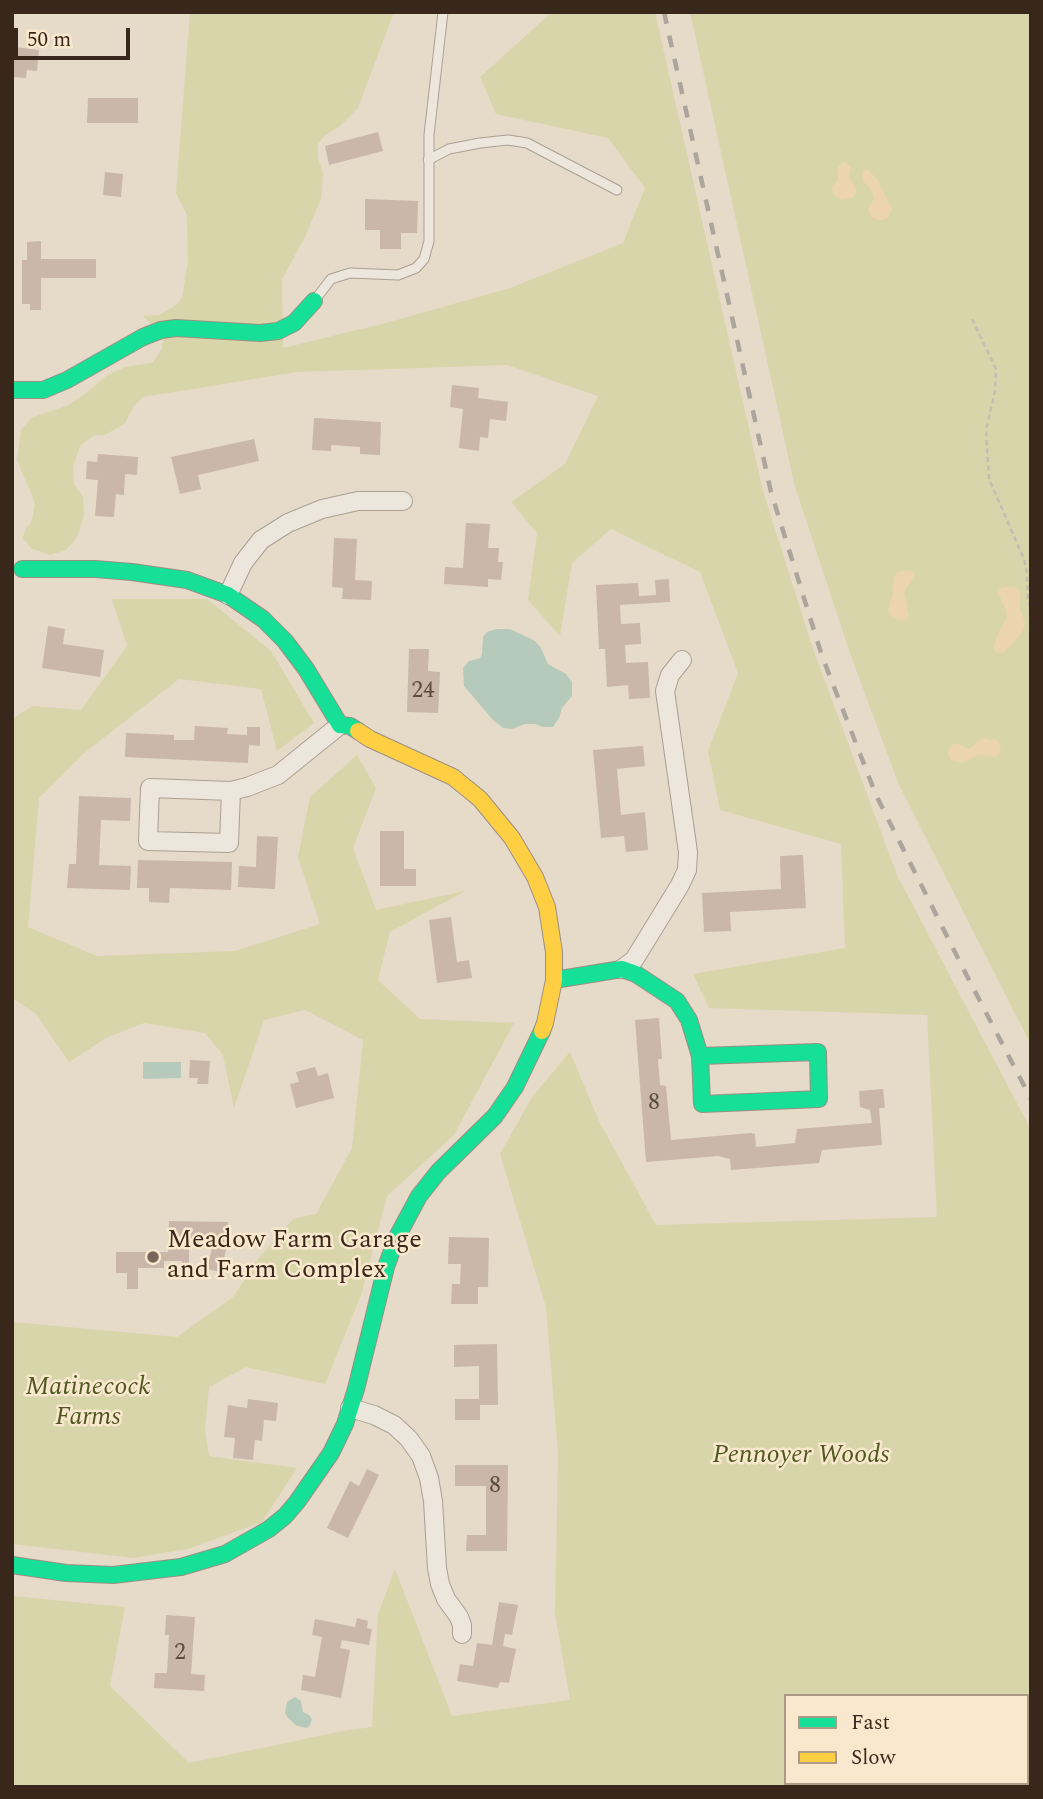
<!DOCTYPE html>
<html>
<head>
<meta charset="utf-8">
<style>
  body { margin:0 }
  #map { position:relative; width:1043px; height:1799px; overflow:hidden; background:#e6dac9; font-family:Spectral,serif }
  canvas { display:block }
  .frame { position:absolute; inset:0; border:14px solid #39271b; pointer-events:none }
  .legend { position:absolute; left:784px; top:1694px; width:245px; height:91px; box-sizing:border-box; background:#f9e8cd; border:2px solid #ac9b86; margin:0; padding:9px 12px; list-style:none; font-size:21px; color:#39271b }
  .legend li { display:flex; align-items:center; gap:14px; height:35px }
  .legend b { width:35px; border:2px solid #ac9b86 }
  .scale { position:absolute; left:14px; top:28px; width:116px; height:32px; box-sizing:border-box; border:4px solid #39271b; border-top:0; padding-left:9px; font-size:21px; line-height:24px; white-space:nowrap; color:#39271b; -webkit-text-stroke:5px #f9e8cd; paint-order:stroke }
</style>
</head>
<body>
<div id="map">
<canvas width="1043" height="1799"></canvas>
<div class="frame"></div>
<ul class="legend">
<li><b style="height:9px;background:#16e098"></b>Fast</li>
<li><b style="height:9px;background:#ffcf43"></b>Slow</li>
</ul>
<div class="scale">50 m</div>
</div>
<script>
const c = document.querySelector('canvas').getContext('2d');
c.lineJoin = 'round';
function fill(path, color) {
  c.fillStyle = color;
  c.fill(path, 'evenodd');
}
function shape(rows) {
  const path = new Path2D();
  for (const r of rows) {
    path.moveTo(r[0], r[1]);
    for (let i = 2; i < r.length; i += 2) path.lineTo(r[i], r[i + 1]);
  }
  return path;
}
function stroke(path, color, width, dash) {
  c.strokeStyle = color;
  c.lineWidth = width;
  c.lineCap = dash ? 'butt' : 'round';
  c.setLineDash(dash || []);
  c.stroke(path);
}
function label(font, color, halo, rows, align = 'center') {
  c.font = font + ' Spectral,serif';
  c.lineWidth = 5;
  c.setLineDash([]);
  c.textBaseline = 'middle';
  c.strokeStyle = halo;
  c.fillStyle = color;
  for (const [text, x, y, turn = 0] of rows) {
    c.save();
    c.translate(x, y);
    c.rotate((+turn || 0) * Math.PI / 180);
    c.textAlign = isNaN(turn) ? turn : align;
    if (halo) c.strokeText(text, 0, 0);
    c.fillText(text, 0, 0);
    c.restore();
  }
}
const green = shape([
  [190,12,394,12,358,108,339,127,324,136,318,144,318,158,323,173,321,199,305,237,282,279,283,348,386,323,510,288,623,243,645,188,608,138,496,114,480,77,552,12,655,12,763,491,813,649,897,875,1031,1130,1031,1787,12,1787,12,1596,125,1607,110,1686,189,1763,343,1731,372,1727,378,1614,395,1569,452,1716,570,1700,555,1614,558,1454,546,1307,500,1154,532,1097,570,1052,600,1123,656,1225,937,1217,927,1015,709,1008,693,974,845,948,841,844,720,810,708,751,738,673,700,572,611,529,572,563,560,636,528,600,537,533,511,502,565,464,598,396,507,365,297,372,143,397,134,406,125,423,105,435,94,435,80,446,73,467,74,484,83,497,84,516,76,539,66,550,50,555,32,549,23,538,26,527,30,524,33,516,35,503,17,460,21,430,31,418,68,405,86,393,106,376,125,367,152,363,162,349,163,337,143,316,159,315,175,306,182,298,188,261,187,215,176,193],
  [786,1696,1027,1696,1027,1783,786,1783],
  [690,12,1031,12,1031,1045,899,785,852,659,795,487],
  [112,599,207,599,271,651,314,723,277,751,261,689,179,679,83,754,39,798,28,927,97,956,235,951,320,924,298,857,310,797,357,755,376,788,353,848,376,910,465,891,390,932,378,980,420,1019,514,1023,454,1135,387,1196,361,1295,325,1384,246,1367,209,1387,205,1430,209,1456,297,1468,262,1522,188,1549,134,1558,12,1544,12,1322,177,1337,233,1297,259,1258,293,1219,316,1214,352,1148,363,1040,305,1010,264,1020,234,1108,223,1055,205,1033,144,1023,106,1038,69,1062,36,1014,12,998,12,719,32,706,81,710,127,646]
]);
const sand = shape([
  [845,162,851,167,849,177,856,187,856,193,853,197,842,200,834,195,831,188,838,180,838,166],
  [869,170,878,181,892,209,889,217,883,220,878,220,872,217,868,211,870,205,874,198,871,189,863,181,862,174,863,171],
  [909,570,914,572,915,575,904,592,909,616,906,620,898,620,891,616,888,611,893,594,894,578,897,572],
  [1005,587,1017,588,1021,592,1019,606,1025,623,1023,631,1016,640,1004,652,998,653,995,652,994,646,997,636,1006,619,1007,613,998,592,1001,588],
  [983,738,990,740,996,739,998,741,1001,748,999,754,995,757,978,755,962,763,951,760,948,756,949,749,953,744,958,744,967,749,971,748,978,741]
]);
const water = shape([
  [496,629,510,629,535,641,541,648,548,664,566,674,572,682,572,696,562,708,559,718,553,727,543,727,535,724,525,724,512,729,503,728,493,720,464,686,463,668,469,661,480,658,482,654,483,637,487,632],
  [143,1062,181,1062,181,1078,143,1079],
  [295,1697,301,1701,303,1712,309,1715,312,1719,310,1725,307,1728,297,1726,288,1718,285,1713,287,1702]
]);
const building = shape([
  [15,47,39,50,37,71,27,70,26,78,12,77,12,49,15,49],
  [88,98,138,98,138,123,87,123],
  [378,132,383,151,329,165,325,146],
  [105,172,123,174,121,197,103,195],
  [365,199,418,201,417,233,401,233,401,249,380,249,380,230,365,230],
  [41,241,41,259,96,259,96,278,41,278,41,310,30,310,30,304,22,304,22,260,27,260,27,242],
  [452,385,479,388,478,398,508,402,506,421,490,419,488,438,480,437,479,451,459,448,463,409,450,407],
  [314,418,381,422,380,455,360,454,360,447,331,445,331,451,312,450],
  [254,439,259,461,198,475,201,489,180,494,171,457],
  [98,454,138,457,137,475,125,474,124,495,116,494,114,517,95,516,98,480,86,479,87,461,97,462],
  [466,523,490,524,488,548,499,548,498,562,503,562,501,580,488,579,488,587,444,584,445,567,463,568],
  [334,538,357,539,355,580,372,581,371,600,342,599,343,588,332,587],
  [669,579,670,602,620,605,621,624,640,623,641,644,625,645,626,663,648,662,650,698,629,699,628,685,607,687,605,649,599,649,596,585,638,583,639,596,656,595,655,580],
  [48,626,65,629,63,644,104,650,100,677,42,668],
  [409,649,429,649,428,671,440,672,438,713,407,712],
  [195,726,228,728,227,734,247,735,247,727,260,727,260,746,249,745,248,763,125,757,126,733,174,735,174,740,194,740],
  [643,746,645,766,617,769,621,815,645,812,648,850,626,852,624,836,601,838,593,750],
  [79,796,131,798,130,821,101,820,99,865,131,866,130,890,67,888,69,864,76,864],
  [380,831,404,831,404,869,416,869,416,886,380,886],
  [257,836,278,837,275,889,238,887,239,866,256,867],
  [803,855,806,908,730,912,731,931,704,932,702,893,781,889,780,856],
  [138,860,232,862,231,890,170,888,169,903,149,902,149,888,137,888],
  [451,917,457,962,469,960,472,978,437,983,429,920],
  [659,1018,662,1059,658,1059,660,1085,666,1086,671,1140,751,1133,755,1134,756,1147,795,1143,797,1129,872,1123,870,1110,860,1107,859,1091,883,1089,885,1108,879,1108,882,1145,822,1150,819,1163,731,1170,730,1159,718,1156,646,1162,635,1020],
  [190,1060,210,1061,208,1084,197,1084,198,1078,189,1078],
  [315,1067,318,1076,328,1073,334,1098,296,1108,290,1084,299,1082,296,1072],
  [169,1221,228,1222,228,1240,221,1272,207,1269,214,1240,189,1239,189,1269,182,1269,182,1261,164,1261,164,1268,138,1268,138,1289,127,1289,127,1273,116,1273,116,1252,168,1252],
  [449,1237,489,1238,488,1287,478,1287,478,1304,451,1304,452,1284,460,1284,461,1264,448,1264],
  [497,1344,498,1405,480,1405,480,1420,455,1420,455,1399,479,1399,479,1366,454,1367,454,1345],
  [248,1399,278,1403,276,1421,264,1420,262,1441,255,1440,253,1460,233,1458,235,1438,224,1437,228,1405,247,1408],
  [455,1465,508,1465,507,1551,466,1551,467,1535,486,1535,486,1486,455,1486],
  [367,1469,379,1475,348,1538,327,1528,350,1481,359,1486],
  [499,1602,518,1605,512,1635,505,1634,503,1646,516,1649,509,1683,500,1682,498,1688,457,1681,460,1664,473,1666,477,1643,492,1645],
  [166,1615,195,1617,191,1674,205,1675,204,1691,154,1688,155,1673,167,1673,169,1635,165,1635],
  [357,1618,368,1621,367,1628,372,1629,369,1645,342,1640,340,1648,350,1650,341,1698,301,1690,303,1675,315,1677,322,1637,312,1635,315,1619,355,1627]
]);
const path = shape([
  [972,319,996,369,995,391,986,430,989,479,1024,559,1027,572,1028,598,1031,614],
  [1030,760,1031,756]
]);
const lane = shape([
  [428,160,449,149,480,143,508,140,527,143,617,190],
  [315,300,331,279,350,273,398,275,416,268,424,259,429,241,429,135,443,12]
]);
const street = shape([
  [228,595,243,563,261,540,288,523,322,509,358,501,403,501],
  [231,791,229,843,148,841,150,788,231,791,247,787,278,775,340,725],
  [622,969,634,960,680,885,687,870,688,852,665,691,670,675,682,660],
  [350,1408,374,1415,394,1425,409,1439,421,1456,429,1478,433,1501,437,1568,440,1584,446,1599,459,1617,462,1625,462,1634]
]);
const fast = shape([
  [12,390,43,390,67,380,143,337,161,330,176,328,260,333,278,331,294,323,314,301],
  [22,569,95,569,132,572,187,580,228,595,263,619,285,641,306,669,340,725,350,726,358,731],
  [554,980,622,969,636,974,677,1001,689,1020,700,1056,702,1104,819,1099,818,1052,700,1056],
  [12,1565,66,1573,113,1575,181,1567,225,1554,269,1529,285,1516,297,1502,331,1453,345,1424,356,1389,386,1267,397,1237,419,1196,438,1172,495,1116,515,1087,542,1031]
]);
const slow = shape([
  [358,731,370,739,453,777,480,799,512,838,535,877,547,907,554,952,554,980,545,1023,542,1031]
]);
const rail = shape([
  [664,12,771,492,822,656,876,795,968,978,1031,1099]
]);
const markers = [
  [153,1257,7,"#766658"]
];
const numberNames = [
  ["24",423,692],
  ["8",654,1104],
  ["8",495,1487],
  ["2",180,1654]
];
const poiNames = [
  ["Meadow Farm Garage",167,1242],
  ["and Farm Complex",167,1272]
];
const parkNames = [
  ["Matinecock",88,1389],
  ["Farms",88,1419],
  ["Pennoyer Woods",801,1457]
];
fill(green, '#d9d5aa');
fill(sand, '#ecd5ae');
fill(water, '#b6cabc');
fill(building, '#cab7aa');
stroke(lane, '#ab9f93', 11);
stroke(street, '#ab9f93', 20);
stroke(fast, '#9a8f83', 18);
stroke(slow, '#9a8f83', 18);
stroke(path, '#c5bdb3', 2.5, [5, 3.5]);
stroke(lane, '#ede6dc', 9);
stroke(street, '#ede6dc', 18);
stroke(fast, '#16e098', 16);
stroke(slow, '#ffcf43', 16);
stroke(rail, '#aca59c', 4.5, [12, 12]);
for (const [x, y, r, color] of markers) {
  const dot = new Path2D();
  dot.arc(x, y, r, 0, 2 * Math.PI);
  c.fillStyle = color;
  c.fill(dot);
  stroke(dot, '#f9e8cd', 2.5);
}
label('23px', '#5d4b3f', null, numberNames);
label('26px', '#39271b', '#f9e8cd', poiNames, 'left');
label('italic 26px', '#4f581f', '#f9e8cd', parkNames);
</script>
</body>
</html>
